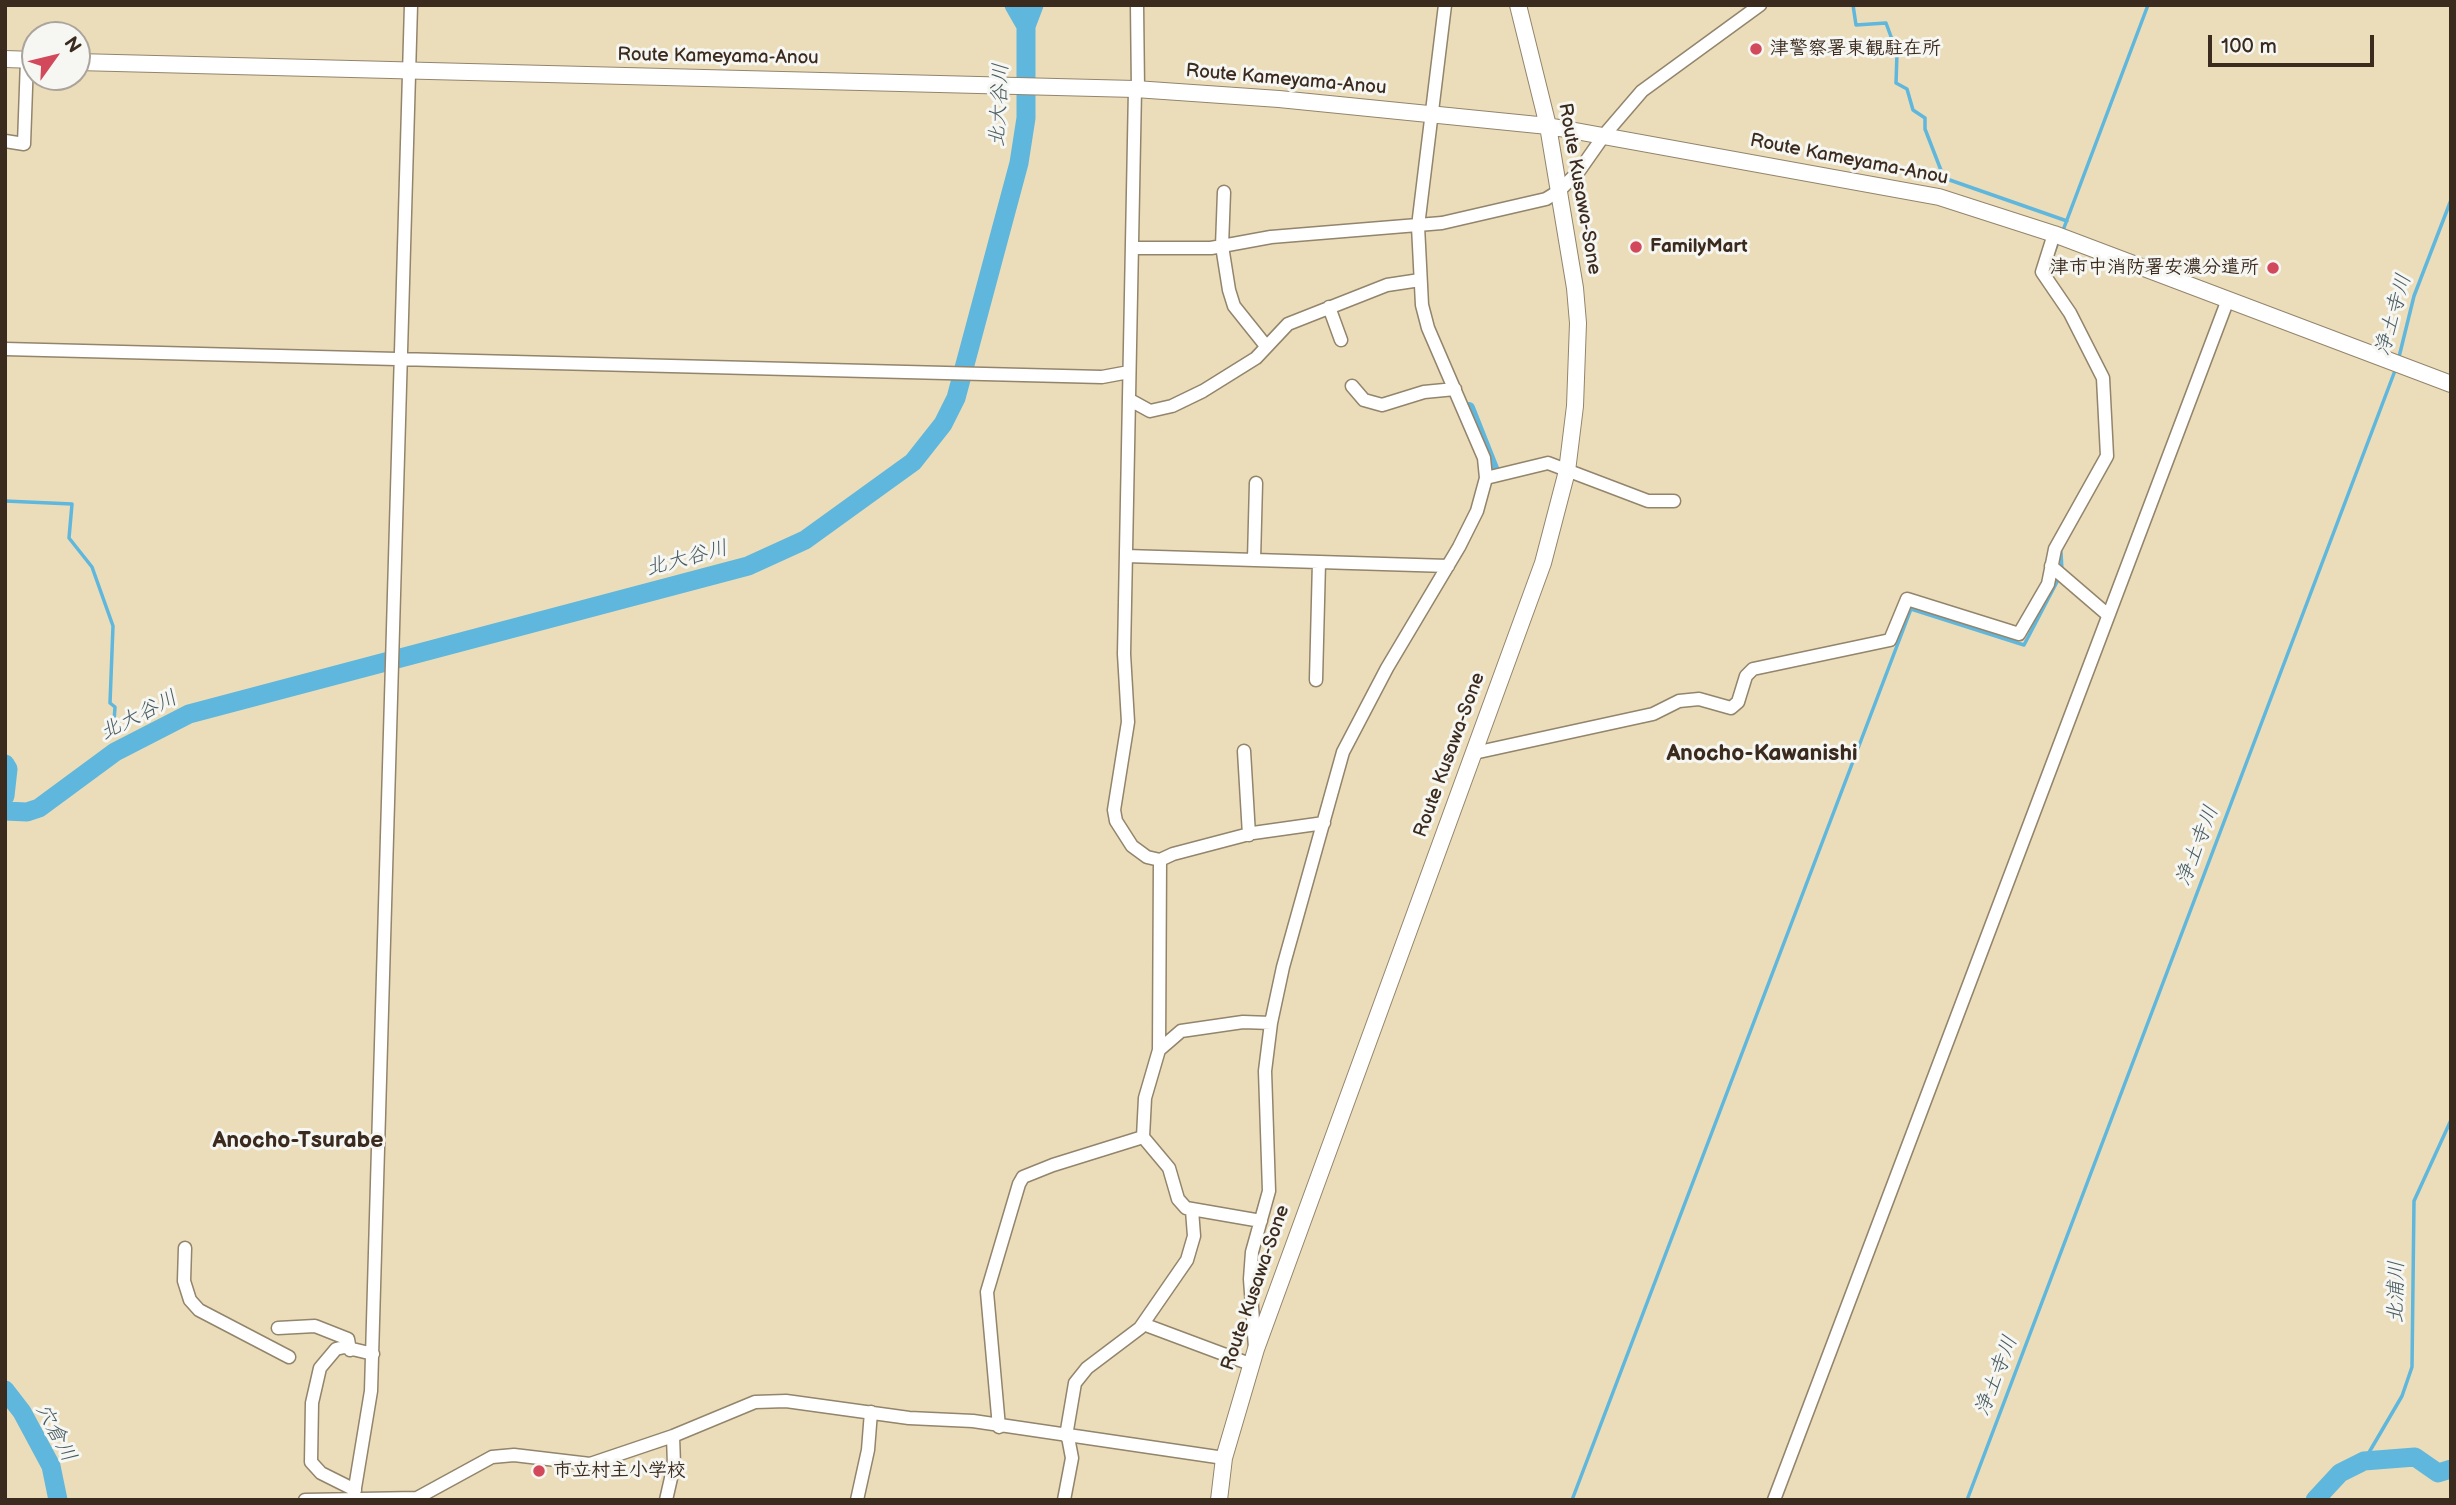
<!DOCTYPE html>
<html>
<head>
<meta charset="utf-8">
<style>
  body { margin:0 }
  #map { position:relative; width:2456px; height:1505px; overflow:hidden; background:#ebddb9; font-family:"Balsamiq Sans",sans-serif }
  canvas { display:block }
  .frame { position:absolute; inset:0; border:7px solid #3b2a1e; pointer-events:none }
  .north { position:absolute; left:21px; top:21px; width:70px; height:70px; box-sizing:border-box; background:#f6f6f2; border:2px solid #aba49d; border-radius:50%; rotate:56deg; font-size:19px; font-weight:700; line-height:28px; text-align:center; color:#3b2a1e }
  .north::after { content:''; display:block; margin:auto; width:24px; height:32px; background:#d1495b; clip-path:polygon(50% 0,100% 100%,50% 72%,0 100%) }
  .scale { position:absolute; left:2208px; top:35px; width:166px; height:32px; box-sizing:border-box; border:4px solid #3b2a1e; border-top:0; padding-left:9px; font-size:21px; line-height:24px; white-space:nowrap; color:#3b2a1e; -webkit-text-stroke:5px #f6f6f2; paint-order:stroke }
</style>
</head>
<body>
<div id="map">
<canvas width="2456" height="1505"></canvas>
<div class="frame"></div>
<div class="north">N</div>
<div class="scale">100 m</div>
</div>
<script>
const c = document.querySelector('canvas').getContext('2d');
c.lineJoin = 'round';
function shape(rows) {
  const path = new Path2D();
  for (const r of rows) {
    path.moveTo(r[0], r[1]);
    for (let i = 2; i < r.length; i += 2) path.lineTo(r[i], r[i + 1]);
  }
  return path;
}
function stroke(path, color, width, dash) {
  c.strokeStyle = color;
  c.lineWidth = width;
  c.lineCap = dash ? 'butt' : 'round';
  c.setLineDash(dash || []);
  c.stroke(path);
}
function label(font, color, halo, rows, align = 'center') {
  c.font = font + ' "Balsamiq Sans","Klee One",sans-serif';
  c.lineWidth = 6;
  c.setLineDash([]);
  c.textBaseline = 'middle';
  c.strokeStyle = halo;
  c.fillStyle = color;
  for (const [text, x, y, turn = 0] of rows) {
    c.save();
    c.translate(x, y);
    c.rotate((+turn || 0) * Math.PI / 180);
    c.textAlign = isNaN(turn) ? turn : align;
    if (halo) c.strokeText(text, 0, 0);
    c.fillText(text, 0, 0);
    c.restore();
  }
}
const stream = shape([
  [1853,5,1856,25,1886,23,1897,53,1896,83,1907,89,1913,110,1925,118,1925,129,1944,178,2067,221],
  [2062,233,2148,5],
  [2053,255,2059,240],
  [2398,361,2414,296,2451,200],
  [5,501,72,504,69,538,92,567,113,626,110,703,115,707,114,722,105,728,106,732],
  [2061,552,2062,571],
  [2364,1461,2402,1396,2412,1367,2414,1201,2451,1120],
  [1572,1500,1911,609,2024,645,2059,578],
  [1967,1500,2396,368]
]);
const canal = shape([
  [1469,408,1494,471]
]);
const river = shape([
  [1014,5,1026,26],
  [5,764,8,769,5,796],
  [5,811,27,812,39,808,115,752,189,714,748,566,805,540,913,462,943,424,956,398,1019,163,1026,118,1026,26,1034,5],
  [5,1390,22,1412,51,1466,58,1500],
  [2315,1500,2340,1473,2364,1461,2415,1457,2438,1473,2451,1469]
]);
const minor = shape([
  [1137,5,1138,90],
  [1135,89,1124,654,1128,722,1114,810,1116,821,1132,846,1147,857,1160,860,1173,854,1253,833,1324,823],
  [5,141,24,144,27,60],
  [1224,192,1222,246,1229,290,1234,306,1266,346],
  [1132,248,1211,248,1271,237,1442,223,1546,199,1559,191,1579,171,1605,134,1642,91,1760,5],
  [1329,307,1341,340],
  [5,349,1102,377,1129,372],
  [1352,386,1364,400,1382,405,1424,392,1455,389],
  [1130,400,1150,411,1172,406,1203,391,1256,358,1288,324,1387,285,1420,280],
  [1486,478,1548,463,1648,501,1674,501],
  [1126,556,1448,566],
  [1254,560,1256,483],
  [2051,566,2108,615],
  [1316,680,1319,562],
  [1244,751,1249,835],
  [1474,753,1653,714,1679,701,1699,699,1731,708,1738,702,1746,676,1753,669,1890,640,1907,599,2019,634,2048,584,2055,549,2107,456,2103,378,2070,313,2042,272,2054,234],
  [1160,860,1159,1050,1145,1098,1143,1137,1169,1168,1178,1199,1186,1208,1261,1221],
  [1159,1050,1181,1031,1243,1022,1271,1023],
  [185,1248,184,1281,190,1300,199,1310,289,1357],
  [1143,1324,1250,1364],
  [278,1328,315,1326,348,1339,350,1350],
  [1255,1348,1250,1279,1252,1252,1269,1191,1265,1071,1271,1023,1283,967,1343,752,1387,668,1459,547,1477,511,1486,478,1484,458,1428,328,1422,305,1418,226,1445,5],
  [999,1427,987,1292,1019,1184,1023,1177,1053,1165,1143,1137],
  [1066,1436,1075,1383,1087,1368,1140,1328,1187,1260,1194,1236,1192,1210],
  [355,1490,321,1473,311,1462,312,1403,320,1368,336,1349,344,1347,373,1354],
  [305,1500,417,1498,492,1457,514,1455,590,1464,673,1436,755,1402,786,1401,909,1418,973,1421,1224,1458],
  [353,1500,371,1391,411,5],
  [666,1500,674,1465,673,1436],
  [857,1500,868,1450,871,1412],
  [1064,1500,1072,1458,1068,1437],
  [1774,1500,2227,302]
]);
const major = shape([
  [5,59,35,60],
  [77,62,1135,89,1279,99,1548,126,1939,197,2054,234,2451,384],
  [1219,1500,1224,1458,1256,1349,1543,563,1567,471,1575,406,1578,323,1575,288,1548,126,1518,5]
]);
const markers = [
  [1756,49,7,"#d1495b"],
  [1636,247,7,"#d1495b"],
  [2273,268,7,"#d1495b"],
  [539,1471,7,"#d1495b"]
];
const poiNames = [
  ["津警察署東観駐在所",1770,49],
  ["FamilyMart",1650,247],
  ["津市中消防署安濃分遣所",2259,268,"right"],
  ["市立村主小学校",553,1471]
];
const streetNames = [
  ["Route Kameyama-Anou",718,57,1],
  ["Route Kameyama-Anou",1286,80,5],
  ["Route Kameyama-Anou",1849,160,11],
  ["Route Kusawa-Sone",1579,189,80],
  ["Route Kusawa-Sone",1450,755,-70],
  ["Route Kusawa-Sone",1256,1288,-71]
];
const waterNames = [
  ["北大谷川",1000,105,-87],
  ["浄土寺川",2394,315,-74],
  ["北大谷川",687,559,-15],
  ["北大谷川",139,716,-27],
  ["浄土寺川",2198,846,-69],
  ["北浦川",2397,1292,-89],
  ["浄土寺川",1997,1376,-69],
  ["穴倉川",55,1433,62]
];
const quarterNames = [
  ["Anocho-Kawanishi",1762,754],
  ["Anocho-Tsurabe",298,1141]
];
stroke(stream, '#60b7dd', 3.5);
stroke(canal, '#60b7dd', 12);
stroke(river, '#60b7dd', 19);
stroke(minor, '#93846c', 15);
stroke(major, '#93846c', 18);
stroke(minor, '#fff', 12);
stroke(major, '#fff', 16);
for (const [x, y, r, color] of markers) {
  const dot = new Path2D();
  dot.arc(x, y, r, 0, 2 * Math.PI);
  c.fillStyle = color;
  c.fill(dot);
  stroke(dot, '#f6f6f2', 2.5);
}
label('bold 19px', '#3b2a1e', '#f6f6f2', poiNames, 'left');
label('19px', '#3b2a1e', '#f6f6f2', streetNames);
label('italic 21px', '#485b61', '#f6f6f2', waterNames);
label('bold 23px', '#3b2a1e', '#f6f6f2', quarterNames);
</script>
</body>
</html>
